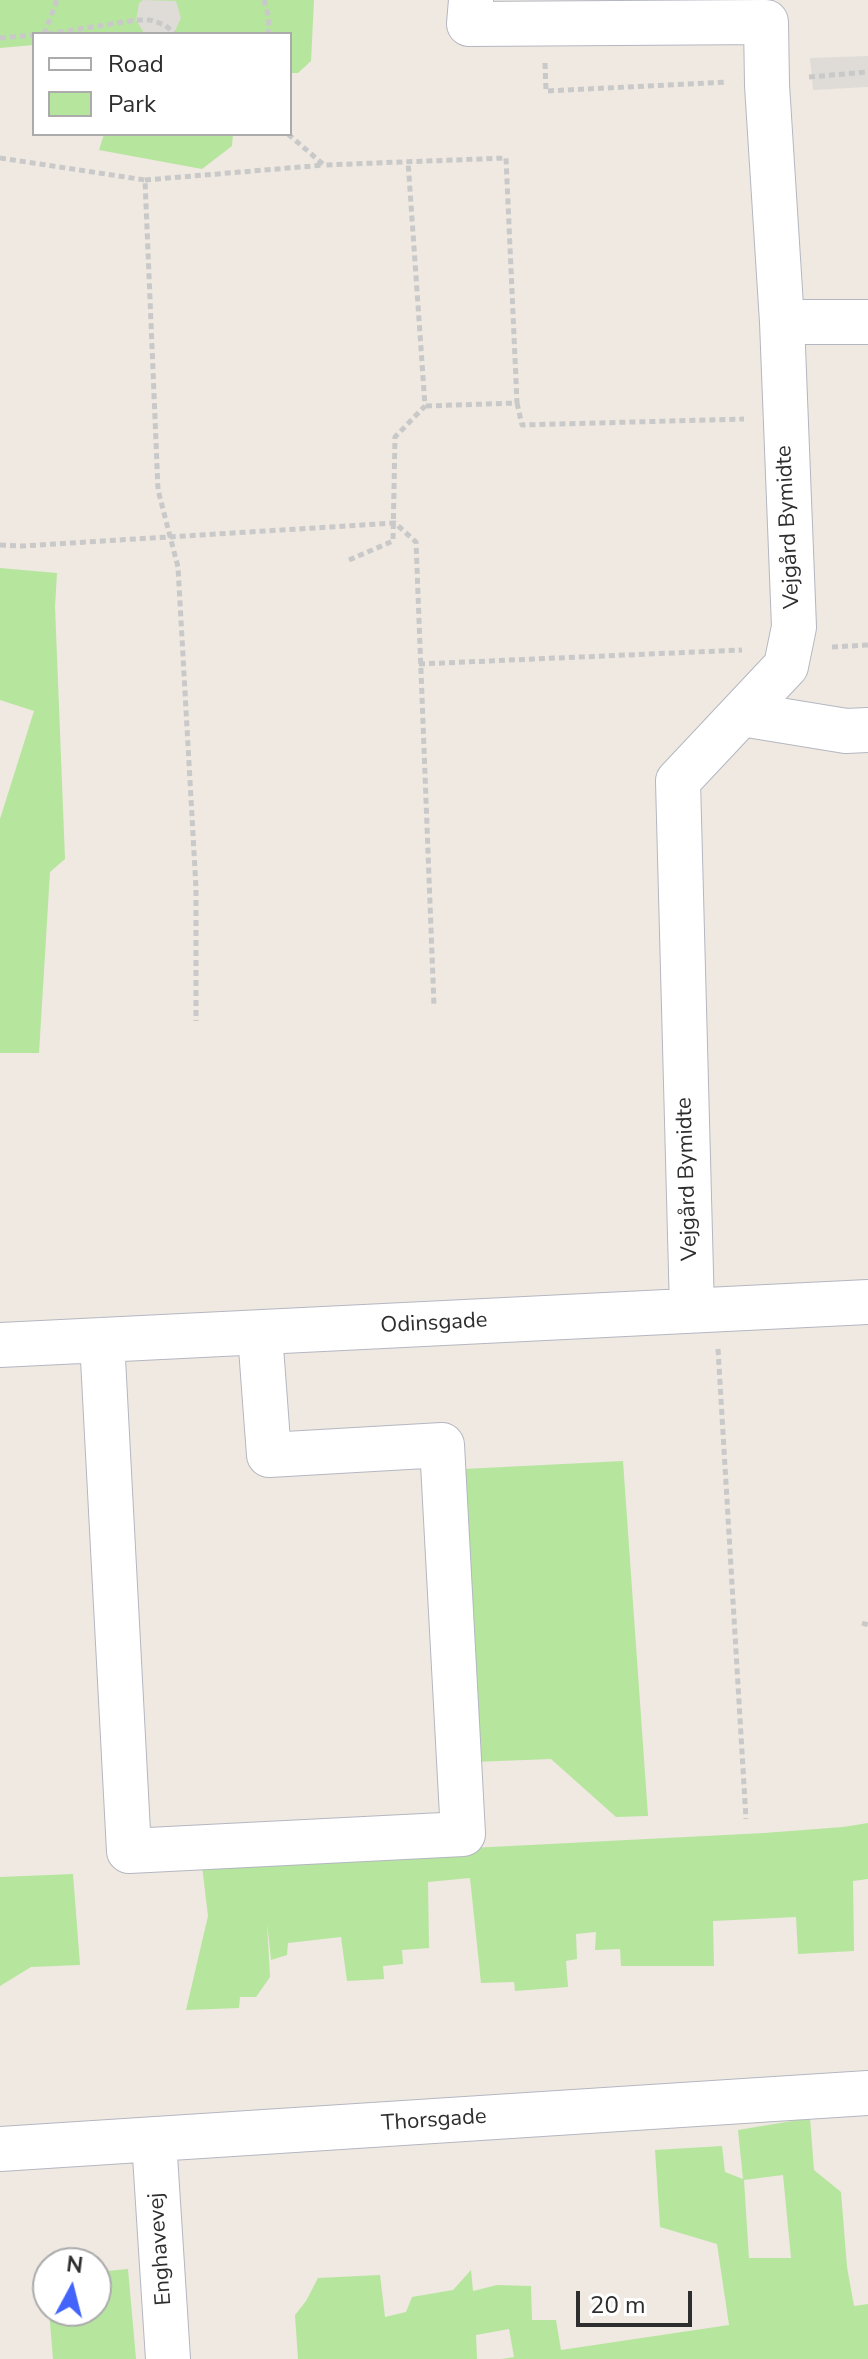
<!DOCTYPE html>
<html>
<head>
<meta charset="utf-8">
<style>
  body { margin:0 }
  #map { position:relative; width:868px; height:2359px; overflow:hidden; background:#efe9e1; font-family:"Nunito Sans",sans-serif }
  canvas { display:block }
  .legend { position:absolute; left:32px; top:32px; width:260px; height:104px; box-sizing:border-box; background:#fff; border:2px solid #ababab; margin:0; padding:10px 14px; list-style:none; font-size:24px; color:#2e2e2e }
  .legend li { display:flex; align-items:center; gap:16px; height:40px }
  .legend b { width:40px; border:2px solid #ababab }
  .north { position:absolute; left:32px; top:2247px; width:80px; height:80px; box-sizing:border-box; background:#fff; border:2px solid #ababab; border-radius:50%; rotate:7deg; font-size:22px; font-weight:700; line-height:32px; text-align:center; color:#2e2e2e }
  .north::after { content:''; display:block; margin:auto; width:28px; height:36px; background:#4264fb; clip-path:polygon(50% 0,100% 100%,50% 72%,0 100%) }
  .scale { position:absolute; left:576px; top:2291px; width:116px; height:36px; box-sizing:border-box; border:4px solid #2e2e2e; border-top:0; padding-left:10px; font-size:24px; line-height:28px; white-space:nowrap; color:#2e2e2e; -webkit-text-stroke:6px #fff; paint-order:stroke }
</style>
</head>
<body>
<div id="map">
<canvas width="868" height="2359"></canvas>
<ul class="legend">
<li><b style="height:10px;background:#fff"></b>Road</li>
<li><b style="height:22px;background:#b6e59e"></b>Park</li>
</ul>
<div class="north">N</div>
<div class="scale">20 m</div>
</div>
<script>
const c = document.querySelector('canvas').getContext('2d');
c.lineJoin = 'round';
function fill(path, color) {
  c.fillStyle = color;
  c.fill(path, 'evenodd');
}
function shape(rows) {
  const path = new Path2D();
  for (const r of rows) {
    path.moveTo(r[0], r[1]);
    for (let i = 2; i < r.length; i += 2) path.lineTo(r[i], r[i + 1]);
  }
  return path;
}
function stroke(path, color, width, dash) {
  c.strokeStyle = color;
  c.lineWidth = width;
  c.lineCap = dash ? 'butt' : 'round';
  c.setLineDash(dash || []);
  c.stroke(path);
}
function label(font, color, halo, rows, align = 'center') {
  c.font = font + ' "Nunito Sans",sans-serif';
  c.lineWidth = 7;
  c.setLineDash([]);
  c.textBaseline = 'middle';
  c.strokeStyle = halo;
  c.fillStyle = color;
  for (const [text, x, y, turn = 0] of rows) {
    c.save();
    c.translate(x, y);
    c.rotate((+turn || 0) * Math.PI / 180);
    c.textAlign = isNaN(turn) ? turn : align;
    if (halo) c.strokeText(text, 0, 0);
    c.fillText(text, 0, 0);
    c.restore();
  }
}
const green = shape([
  [0,0,314,0,311,61,298,73,290,73,290,34,34,34,34,45,0,48],
  [104,134,233,134,232,146,202,169,99,150],
  [0,568,57,573,55,606,65,859,50,872,39,1053,0,1053,0,819,34,711,0,700],
  [623,1461,648,1816,616,1817,551,1759,473,1762,464,1469],
  [868,1823,868,1879,853,1881,854,1951,798,1954,796,1917,713,1921,714,1966,621,1966,620,1949,595,1950,596,1932,576,1934,577,1959,566,1961,568,1987,515,1991,514,1982,481,1983,470,1878,428,1882,429,1948,402,1950,403,1964,383,1966,384,1979,347,1981,341,1937,288,1943,287,1955,271,1960,267,1922,270,1977,256,1997,240,1997,239,2008,186,2010,208,1916,202,1866,432,1850,764,1833,843,1827],
  [73,1874,80,1965,31,1967,0,1986,0,1877],
  [810,2118,814,2170,841,2192,847,2267,854,2306,868,2304,868,2359,501,2359,514,2357,509,2329,476,2335,477,2359,298,2359,295,2315,306,2301,318,2278,380,2275,385,2317,406,2312,412,2297,453,2290,471,2270,473,2291,497,2285,531,2286,532,2320,556,2320,561,2350,729,2325,717,2244,660,2227,655,2150,722,2146,725,2172,743,2179,738,2130],
  [783,2175,791,2258,749,2258,744,2180],
  [128,2269,136,2359,53,2359,49,2311,96,2311,96,2272]
]);
const plaza = shape([
  [143,0,176,1,181,18,174,33,144,33,136,20,139,3],
  [868,56,868,87,813,90,810,58]
]);
const path = shape([
  [264,0,269,18,268,34],
  [44,34,57,0],
  [48,34,136,20,150,20,165,25,175,34],
  [0,38,34,35],
  [545,63,546,91,727,82],
  [809,77,868,72],
  [288,134,324,165,506,158,517,403,425,406],
  [0,158,145,180,158,490,178,567,196,888,196,1021],
  [145,180,324,165],
  [517,403,522,425,744,419],
  [0,545,22,546,395,523,416,542,434,1006],
  [349,560,393,541,395,437,425,406,408,161],
  [832,647,868,645],
  [419,664,742,650],
  [718,1349,746,1819],
  [862,1623,868,1625]
]);
const minor = shape([
  [471,0,469,24,766,22,767,85,782,322,794,627,786,666,678,781,692,1310],
  [782,322,868,322],
  [742,714,846,731,868,730],
  [102,1340,129,1851,463,1834,442,1445,269,1455,260,1334],
  [0,1345,868,1302],
  [154,2140,168,2359],
  [0,2149,868,2093]
]);
const streetNames = [
  ["Vejgård Bymidte",789,527,-93],
  ["Vejgård Bymidte",688,1179,-92],
  ["Odinsgade",434,1324,-3],
  ["Thorsgade",434,2121,-4],
  ["Enghavevej",161,2249,-94]
];
fill(green, '#b6e59e');
fill(plaza, '#dfdcd8');
stroke(minor, '#b4b7c1', 46);
stroke(path, '#c9c9c9', 5, [6, 4]);
stroke(minor, '#fff', 44);
label('22px', '#2e2e2e', '#fff', streetNames);
</script>
</body>
</html>
